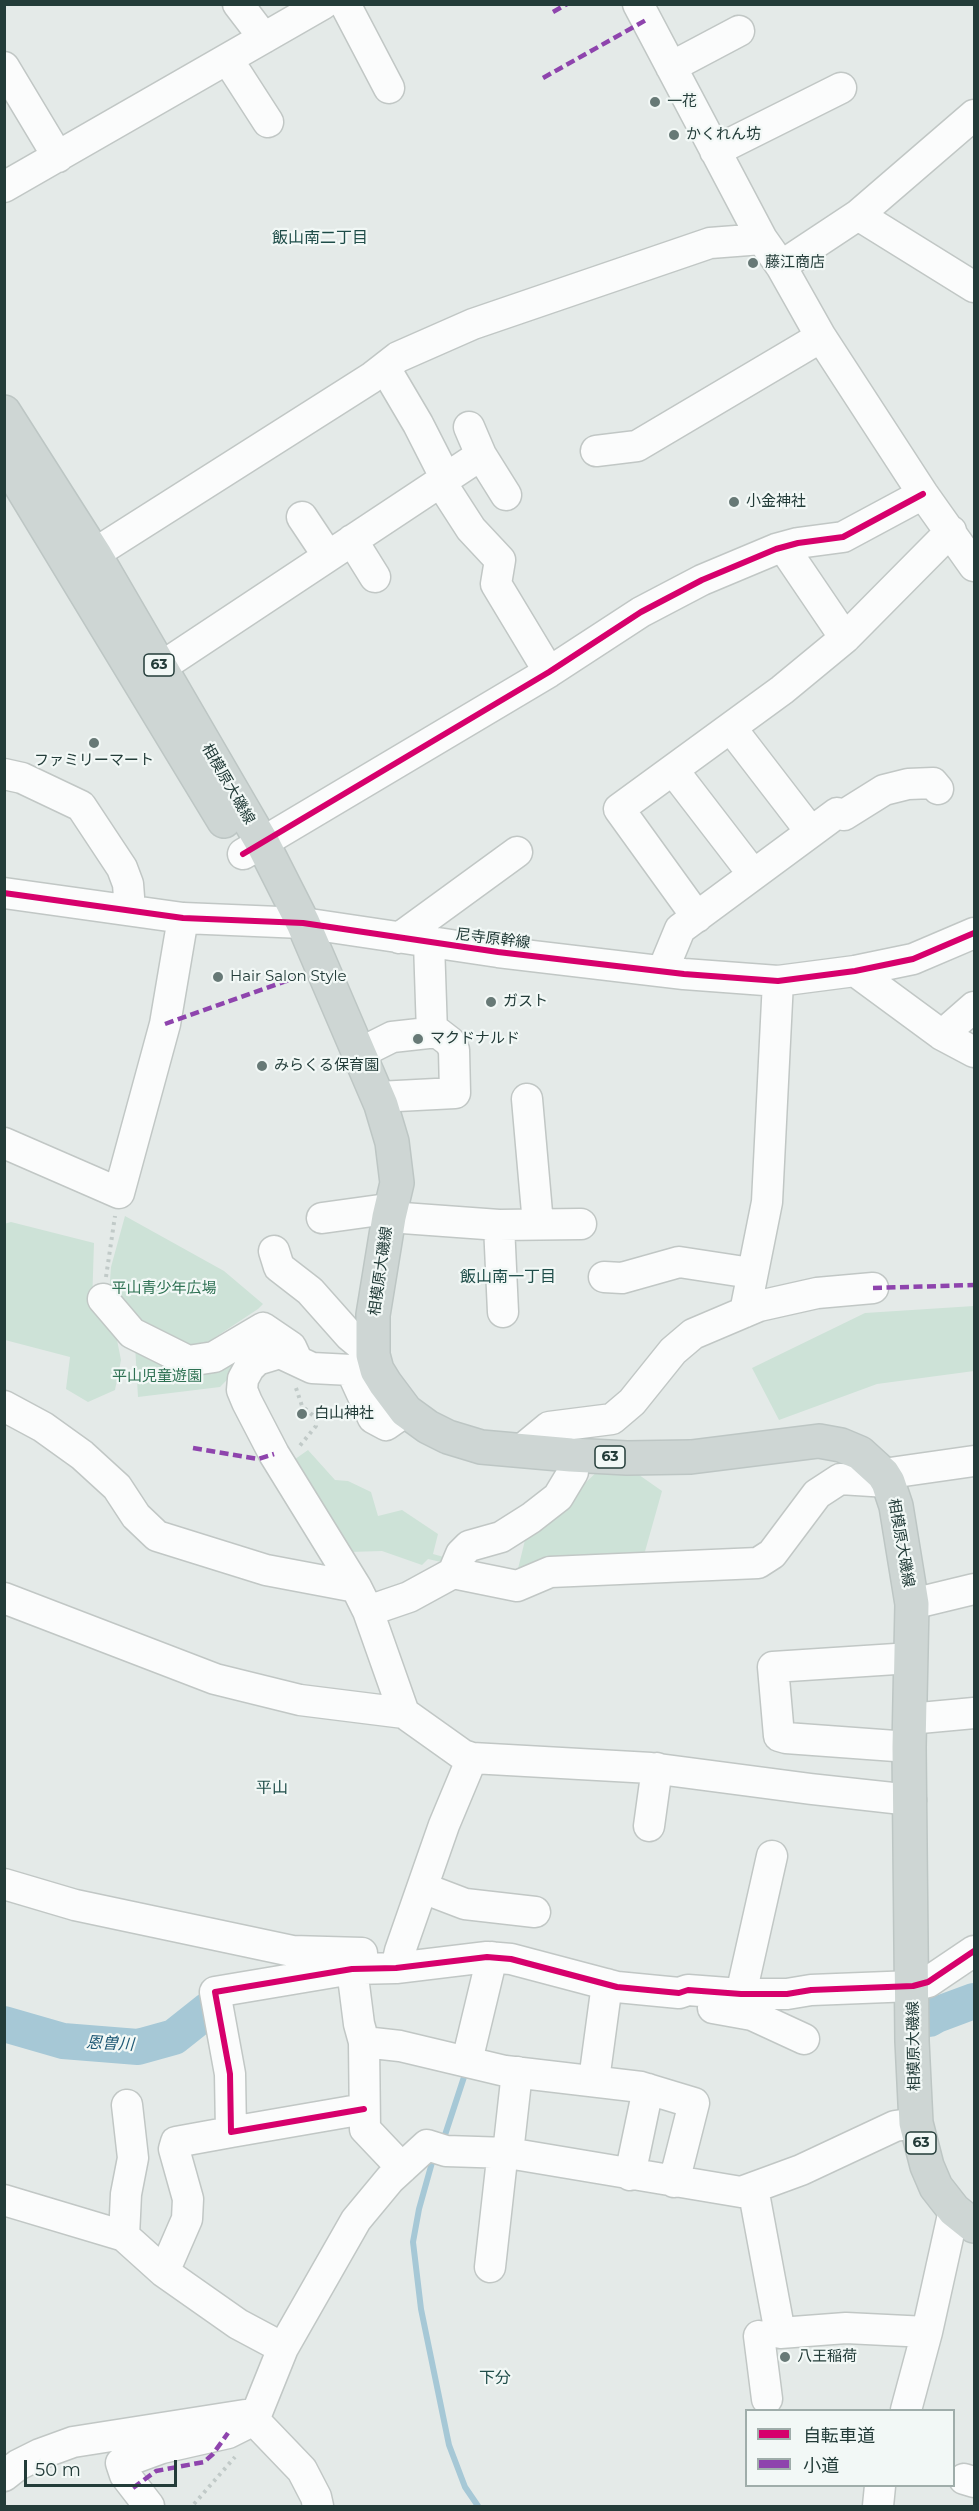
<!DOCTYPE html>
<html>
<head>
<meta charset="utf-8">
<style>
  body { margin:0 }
  #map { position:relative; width:979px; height:2511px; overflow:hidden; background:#e4eae8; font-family:Montserrat,"Noto Sans JP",sans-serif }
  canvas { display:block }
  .frame { position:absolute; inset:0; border:6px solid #233c39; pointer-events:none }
  .legend { position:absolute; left:745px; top:2409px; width:210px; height:78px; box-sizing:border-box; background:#f2f8f6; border:2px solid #9fadaa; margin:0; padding:8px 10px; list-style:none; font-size:18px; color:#233c39 }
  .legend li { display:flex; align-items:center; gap:12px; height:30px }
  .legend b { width:30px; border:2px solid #9fadaa }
  .scale { position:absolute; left:24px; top:2460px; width:153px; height:27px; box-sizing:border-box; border:3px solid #233c39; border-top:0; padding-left:8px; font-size:18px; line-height:21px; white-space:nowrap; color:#233c39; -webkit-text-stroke:4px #f2f8f6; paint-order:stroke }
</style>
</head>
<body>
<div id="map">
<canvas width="979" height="2511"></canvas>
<div class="frame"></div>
<ul class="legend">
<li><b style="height:8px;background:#d6006c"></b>自転車道</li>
<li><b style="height:8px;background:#8e44ad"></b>小道</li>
</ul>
<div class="scale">50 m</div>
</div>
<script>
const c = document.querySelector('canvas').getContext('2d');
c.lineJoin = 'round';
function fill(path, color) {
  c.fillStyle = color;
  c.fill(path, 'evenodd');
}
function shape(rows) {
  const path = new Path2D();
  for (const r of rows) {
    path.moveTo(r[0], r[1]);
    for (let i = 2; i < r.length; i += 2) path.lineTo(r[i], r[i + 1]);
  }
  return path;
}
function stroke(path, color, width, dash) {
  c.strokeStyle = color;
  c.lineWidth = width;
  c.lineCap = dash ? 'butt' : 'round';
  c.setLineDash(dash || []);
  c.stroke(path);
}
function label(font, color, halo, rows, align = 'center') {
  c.font = font + ' Montserrat,"Noto Sans JP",sans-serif';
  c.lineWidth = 4.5;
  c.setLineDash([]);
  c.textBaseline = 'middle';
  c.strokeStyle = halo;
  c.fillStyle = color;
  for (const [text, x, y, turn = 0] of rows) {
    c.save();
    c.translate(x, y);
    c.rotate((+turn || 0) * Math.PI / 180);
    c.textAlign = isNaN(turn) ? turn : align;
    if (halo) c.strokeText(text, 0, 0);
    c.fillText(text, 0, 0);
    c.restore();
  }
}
const green = shape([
  [125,1216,224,1271,263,1304,258,1309,205,1344,187,1348,132,1323,109,1295,111,1267],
  [11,1222,94,1243,92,1304,117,1340,121,1360,115,1390,88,1402,66,1389,70,1357,5,1340,4,1224],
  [974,1306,974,1371,877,1384,779,1420,752,1368,865,1313],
  [262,1344,220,1387,138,1397,135,1345,183,1372],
  [308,1450,335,1480,348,1481,371,1492,378,1516,402,1510,438,1534,433,1554,516,1577,525,1540,601,1468,632,1470,662,1491,644,1555,519,1580,428,1559,422,1565,382,1551,349,1552,291,1462]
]);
const stream = shape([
  [443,2141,466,2071],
  [433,2159,419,2209,413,2242,421,2309,449,2445,465,2487,478,2506]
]);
const river = shape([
  [929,2019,936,2015,974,2001],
  [4,2024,63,2041,138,2047,174,2037,208,2010]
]);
const path = shape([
  [106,1277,115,1216],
  [296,1388,302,1406,316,1418,316,1426,298,1448],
  [194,2504,235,2457]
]);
const minor = shape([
  [238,4,264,38],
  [345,4,389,88],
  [638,4,762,239,781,266,821,337,923,494,974,566],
  [228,60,268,122],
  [4,67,58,157],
  [671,67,739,31],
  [715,151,841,88],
  [4,187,323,4],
  [858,215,974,287],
  [781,266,858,215,974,115],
  [385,368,418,424,445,477],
  [469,427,481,455],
  [596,451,637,446,821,337],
  [440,481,471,529,500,560,496,584,549,672],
  [302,517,328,556],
  [352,540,375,577],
  [75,566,371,378,398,357,473,324,710,243,762,239],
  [845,638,951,531],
  [140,681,481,455,506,495],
  [731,728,811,832],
  [673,770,753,874],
  [4,774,22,778,81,806,122,868,128,884,130,910],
  [243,854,549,672,641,612,702,580,776,549,798,543,843,537,923,494],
  [4,893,183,918,303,923,498,952,684,974,778,981,855,971,913,959,974,933],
  [697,917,619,809,782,690,845,638,784,548],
  [399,938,517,852],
  [429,943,432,1033],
  [663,970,680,929,837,813,844,815,884,790,908,784,933,783,938,789],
  [855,971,942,1035,974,1052],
  [942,1035,974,1007],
  [360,1053,392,1037,437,1032,450,1042,454,1050,455,1093,378,1097],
  [527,1099,538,1224],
  [4,1143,119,1193,165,1024,183,918],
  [389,1217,499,1225,581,1224],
  [322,1218,387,1209],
  [499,1225,503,1312],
  [274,1251,279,1267,310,1291,350,1336,373,1355],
  [604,1277,622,1278,679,1262,751,1273],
  [103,1299,132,1333,188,1361,214,1357,263,1328,291,1347,297,1360],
  [745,1312,767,1202,778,981],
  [4,1406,43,1427,82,1455,117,1487,136,1516,157,1536,266,1570,356,1587],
  [520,1451,549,1427,612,1419,632,1402,673,1351,693,1334,759,1306,817,1293,873,1288],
  [571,1455,573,1472,558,1497,531,1518,501,1537,469,1546,461,1554,453,1573,517,1586,550,1572,758,1563,772,1554,817,1494,840,1479,888,1482],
  [883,1474,974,1461],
  [4,1598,215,1679,300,1700,404,1713,463,1755,472,1758,444,1825,400,1951,396,1968],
  [912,1604,974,1589],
  [368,1611,409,1597,453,1573],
  [404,1713,368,1611,356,1587,274,1454,247,1402,242,1390,243,1379,249,1368,257,1360,280,1353,312,1368,351,1370,373,1418,386,1425,406,1411],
  [909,1719,974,1713],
  [909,1747,786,1738,779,1736,773,1667,911,1658],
  [472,1758,651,1768,811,1789,911,1800],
  [649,1826,657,1768],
  [4,1884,75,1905,292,1951,362,1953],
  [423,1888,465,1904,535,1912],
  [352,1969,359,2024,364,2042,400,2046,505,2071,641,2087,694,2103,674,2182],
  [741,1994,772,1856],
  [713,2008,752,2015,804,2039],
  [364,2042,365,2129,402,2168],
  [467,2061,492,1957],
  [594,2080,607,1984],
  [364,2109,231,2132,230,2074,215,1992,352,1969,396,1968,487,1957,511,1959,617,1987,679,1993,688,1990,741,1994,787,1994,811,1990,913,1986,928,1982,974,1951],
  [630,2175,648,2089],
  [753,2188,780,2333,846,2328,927,2332],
  [4,2200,124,2236,164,2272,238,2324,283,2348],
  [124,2236,126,2194,133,2158,127,2105],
  [490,2267,502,2159,508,2153,517,2072],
  [164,2272,187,2219,188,2199,174,2149,176,2142,231,2132],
  [759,2336,767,2399],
  [906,2410,927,2332,954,2210],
  [4,2476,18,2465,40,2454,73,2442,245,2415,254,2420,228,2433,162,2448,121,2463,125,2475,149,2506],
  [964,2479,974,2482],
  [318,2506,316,2497,302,2470,254,2420,283,2348,356,2220,390,2179,427,2145,446,2151,508,2153,741,2192,801,2170,895,2126,916,2123],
  [878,2506,880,2486]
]);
const major = shape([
  [4,412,95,555,263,844,303,923,381,1105,392,1142,397,1183,389,1217,373,1315,373,1355,377,1370,385,1383,406,1411,428,1427,448,1437,481,1447,571,1455,627,1458,691,1457,819,1441,841,1445,860,1453,883,1474,888,1482,896,1506,912,1604,909,1747,912,2041,916,2123,927,2166,936,2187,954,2210,974,2226],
  [4,458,224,821]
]);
const quiet = shape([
  [553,12,567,4],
  [543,78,646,20],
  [165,1024,306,974],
  [873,1288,974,1285],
  [193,1448,258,1459,274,1454],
  [133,2488,156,2471,204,2462,213,2454,228,2433]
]);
const cycleway = shape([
  [243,854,549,672,641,612,702,580,776,549,798,543,843,537,923,494],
  [4,893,183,918,303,923,498,952,684,974,778,981,855,971,913,959,974,933],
  [364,2109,231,2132,230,2074,215,1992,352,1969,396,1968,487,1957,511,1959,617,1987,679,1993,688,1990,741,1994,787,1994,811,1990,913,1986,928,1982,974,1951]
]);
const markers = [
  [655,102,6,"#677976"],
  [674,135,6,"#677976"],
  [753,263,6,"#677976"],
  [734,502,6,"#677976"],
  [94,743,6,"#677976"],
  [218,977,6,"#677976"],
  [491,1002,6,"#677976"],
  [418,1039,6,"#677976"],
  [262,1066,6,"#677976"],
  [302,1414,6,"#677976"],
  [785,2357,6,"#677976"]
];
const shields = [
  [159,665,30],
  [610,1457,30],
  [921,2143,30]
];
const shieldNames = [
  ["63",159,665],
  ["63",610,1457],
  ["63",921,2143]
];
const poiNames = [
  ["一花",667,102],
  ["かくれん坊",686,135],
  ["藤江商店",765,263],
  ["小金神社",746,502],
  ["ファミリーマート",94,761,"center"],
  ["Hair Salon Style",230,977],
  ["ガスト",503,1002],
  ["マクドナルド",430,1039],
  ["みらくる保育園",274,1066],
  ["白山神社",314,1414],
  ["八王稲荷",797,2357]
];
const streetNames = [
  ["相模原大磯線",228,784,60],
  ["尼寺原幹線",493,939,7],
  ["相模原大磯線",381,1271,-82],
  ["相模原大磯線",901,1543,80],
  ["相模原大磯線",914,2046,-91]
];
const parkNames = [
  ["平山青少年広場",164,1289],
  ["平山児童遊園",157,1377]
];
const neighbourhoodNames = [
  ["飯山南二丁目",320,238],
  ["飯山南一丁目",508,1277],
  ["平山",272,1788],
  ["下分",495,2378]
];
const waterNames = [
  ["恩曽川",110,2044,3]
];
fill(green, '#cde2d7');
stroke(stream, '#a6c8d6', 6);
stroke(river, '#a6c8d6', 36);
stroke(minor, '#c1c7c5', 33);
stroke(major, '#bdc6c4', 36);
stroke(path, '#c1cac8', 4, [3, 4.5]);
stroke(minor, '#fbfcfc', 30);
stroke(major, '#ced6d4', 33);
stroke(quiet, '#8e44ad', 4.5, [9, 4.5]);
stroke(cycleway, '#d6006c', 6);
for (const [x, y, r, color] of markers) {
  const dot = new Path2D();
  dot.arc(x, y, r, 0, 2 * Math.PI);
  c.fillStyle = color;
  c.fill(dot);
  stroke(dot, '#f2f8f6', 2);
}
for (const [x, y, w] of shields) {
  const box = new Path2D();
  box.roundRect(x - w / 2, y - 11, w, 22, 4.5);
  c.fillStyle = '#f2f8f6';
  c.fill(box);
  stroke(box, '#233c39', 1.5);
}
label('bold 14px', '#233c39', null, shieldNames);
label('15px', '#233c39', '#f2f8f6', poiNames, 'left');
label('15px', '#233c39', '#f2f8f6', streetNames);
label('15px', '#2e7153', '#f2f8f6', parkNames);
label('16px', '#1f4d49', '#f2f8f6', neighbourhoodNames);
label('italic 16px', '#1f5975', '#f2f8f6', waterNames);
</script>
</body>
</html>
